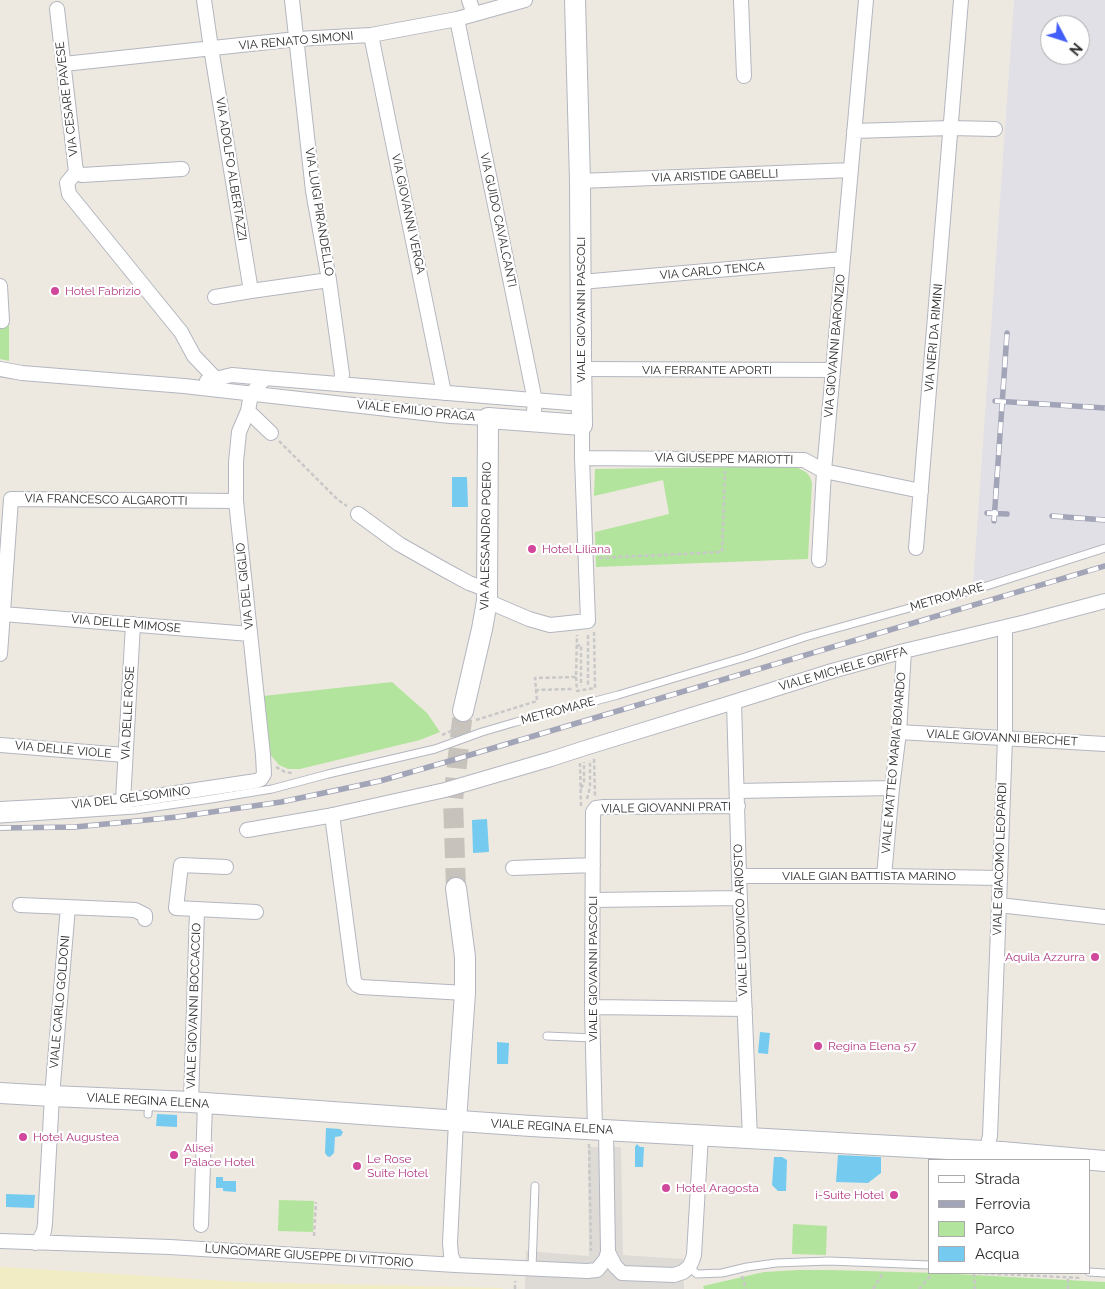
<!DOCTYPE html>
<html>
<head>
<meta charset="utf-8">
<style>
  body { margin:0 }
  #map { position:relative; width:1105px; height:1289px; overflow:hidden; background:#eee9e0; font-family:Raleway,sans-serif }
  canvas { display:block }
  .legend { position:absolute; left:928px; top:1159px; width:162px; height:115px; box-sizing:border-box; background:#fff; border:1px solid #ababab; margin:0; padding:6px 9px; list-style:none; font-size:15px; color:#2d2d2d }
  .legend li { display:flex; align-items:center; gap:10px; height:25px }
  .legend b { width:25px; border:1px solid #ababab }
  .north { position:absolute; left:1040px; top:15px; width:50px; height:50px; box-sizing:border-box; background:#fff; border:1px solid #ababab; border-radius:50%; rotate:130deg; font-size:14px; font-weight:700; line-height:20px; text-align:center; color:#2d2d2d }
  .north::after { content:''; display:block; margin:auto; width:18px; height:22px; background:#425ffa; clip-path:polygon(50% 0,100% 100%,50% 72%,0 100%) }
</style>
</head>
<body>
<div id="map">
<canvas width="1105" height="1289"></canvas>
<ul class="legend">
<li><b style="height:6px;background:#fff"></b>Strada</li>
<li><b style="height:6px;background:#a2a5b7"></b>Ferrovia</li>
<li><b style="height:14px;background:#b3e49d"></b>Parco</li>
<li><b style="height:14px;background:#74cbef"></b>Acqua</li>
</ul>
<div class="north">N</div>
</div>
<script>
const c = document.querySelector('canvas').getContext('2d');
c.lineJoin = 'round';
function fill(path, color) {
  c.fillStyle = color;
  c.fill(path, 'evenodd');
}
function shape(rows) {
  const path = new Path2D();
  for (const r of rows) {
    path.moveTo(r[0], r[1]);
    for (let i = 2; i < r.length; i += 2) path.lineTo(r[i], r[i + 1]);
  }
  return path;
}
function stroke(path, color, width, dash) {
  c.strokeStyle = color;
  c.lineWidth = width;
  c.lineCap = dash ? 'butt' : 'round';
  c.setLineDash(dash || []);
  c.stroke(path);
}
function label(font, color, halo, rows, align = 'center') {
  c.font = font + ' Raleway,sans-serif';
  c.lineWidth = 4.5;
  c.setLineDash([]);
  c.textBaseline = 'middle';
  c.strokeStyle = halo;
  c.fillStyle = color;
  for (const [text, x, y, turn = 0] of rows) {
    c.save();
    c.translate(x, y);
    c.rotate((+turn || 0) * Math.PI / 180);
    c.textAlign = isNaN(turn) ? turn : align;
    if (halo) c.strokeText(text, 0, 0);
    c.fillText(text, 0, 0);
    c.restore();
  }
}
const industrial = shape([
  [1014,0,1105,0,1105,543,973,585],
  [1050,25,1080,25,1080,55,1050,55]
]);
const green = shape([
  [9,325,9,361,0,359,0,326],
  [794,466,806,472,810,477,812,483,808,559,596,567,595,532,669,514,663,480,594,496,595,469],
  [392,682,427,713,440,732,420,740,300,769,288,769,279,765,269,753,263,696],
  [279,1200,314,1201,313,1232,278,1231],
  [793,1224,827,1226,826,1255,792,1254],
  [798,1270,832,1270,937,1273,1105,1282,1105,1289,704,1289,703,1286,764,1272]
]);
const sand = shape([
  [0,1267,242,1282,503,1288,503,1289,0,1289]
]);
const plaza = shape([
  [588,1147,621,1147,623,1255,684,1259,684,1289,525,1289,526,1251,589,1256]
]);
const water = shape([
  [452,477,467,477,468,507,452,507],
  [487,819,489,852,473,853,472,820],
  [760,1032,770,1033,768,1054,758,1053],
  [497,1042,509,1043,508,1064,497,1064],
  [157,1114,177,1115,177,1127,156,1126],
  [326,1128,340,1129,343,1132,341,1136,335,1137,334,1153,330,1157,327,1156,325,1153],
  [637,1144,640,1147,644,1147,643,1167,635,1167,635,1147],
  [838,1155,881,1157,881,1173,868,1183,836,1182],
  [774,1157,782,1157,787,1160,786,1191,778,1191,772,1185],
  [216,1177,223,1177,223,1181,236,1181,236,1192,223,1191,223,1188,216,1188],
  [6,1194,35,1195,34,1208,6,1207]
]);
const secondaryTunnel = shape([
  [456,888,453,800,463,711]
]);
const path = shape([
  [279,441,338,500,347,506],
  [599,558,722,552,725,471],
  [588,635,588,685],
  [576,646,581,645,581,686],
  [576,677,577,691,595,688,594,632],
  [535,690,572,689],
  [476,720,537,701,535,678,576,677,577,635],
  [442,735,460,727],
  [594,759,595,796],
  [580,763,581,807],
  [276,767,285,772,292,773],
  [581,788,584,783,584,762],
  [587,799,590,787,590,760],
  [589,1144,591,1251],
  [314,1236,316,1202],
  [974,1273,975,1289],
  [978,1273,1082,1278],
  [742,1276,746,1289],
  [515,1289,515,1281],
  [873,1289,883,1273],
  [919,1289,931,1275],
  [1068,1289,1068,1277]
]);
const lane = shape([
  [0,819,135,810,211,799,272,789,328,774,435,749,482,732,516,722,618,695,745,657,805,637,974,590,1105,548],
  [547,1036,593,1038],
  [148,1114,149,1101],
  [689,1267,697,1274,722,1273,747,1267,776,1263,829,1261,929,1265],
  [532,1268,535,1186],
  [1089,1272,1105,1273]
]);
const street = shape([
  [204,0,211,48,251,291],
  [292,0,313,191,329,280,342,374,341,384],
  [469,0,474,14],
  [741,0,744,76],
  [57,9,76,172,82,175,182,169],
  [457,19,535,401,533,422],
  [371,35,444,393],
  [64,64,297,39,371,35,457,19,525,0],
  [854,131,950,128,995,129],
  [76,172,67,183,69,194,181,332,194,356,216,379],
  [580,181,851,170],
  [581,282,843,259],
  [0,286,2,321],
  [215,297,251,291,329,280],
  [0,369,22,373,184,386,450,416,488,418],
  [581,369,833,370],
  [207,381,232,375,265,378],
  [251,394,265,378,582,404],
  [248,411,271,433],
  [582,458,804,460,824,471,921,491],
  [358,514,399,544,445,570,469,583,488,590],
  [916,548,961,0],
  [819,560,824,471,866,0],
  [487,601,529,619,550,625,588,621,582,458,582,425],
  [3,614,250,634],
  [0,654,11,499,236,501],
  [734,702,739,876,750,1138],
  [899,732,1105,744],
  [0,745,125,755],
  [737,791,892,788],
  [123,801,133,624],
  [0,809,76,805,123,801,256,781,261,779,264,774,263,755,236,501,236,462,239,432,248,411,251,394],
  [332,815,354,981,357,985,361,987,465,993],
  [247,830,328,816,445,790,551,759,585,748,734,702,832,671,904,651,1026,622,1105,601],
  [226,867,181,865,176,908,256,912],
  [513,868,593,865],
  [739,876,884,876,1000,878],
  [884,876,892,788,899,732,904,651],
  [593,900,740,898],
  [20,905,135,910,145,915,145,919],
  [999,905,1105,917],
  [592,1007,745,1009],
  [191,1102,197,910],
  [595,1129,592,1007,593,812,596,808,604,807,738,806],
  [606,1130,608,1252,615,1266,622,1273,674,1275,683,1272,689,1267,692,1261,694,1255,701,1135],
  [986,1151,990,1136,1000,878,1005,738,1005,627],
  [201,1225,205,1103],
  [0,1241,170,1247,455,1265,587,1271,597,1270,606,1259,608,1252],
  [35,1243,40,1239,44,1231,45,1223,52,1096,68,907],
  [455,1265,451,1255,450,1243,456,1121]
]);
const secondary = shape([
  [463,711,482,629,487,601,488,418,582,425,581,355,580,181,575,0],
  [456,888,465,957,465,993,456,1121],
  [0,1093,52,1096,191,1102,531,1126,1002,1152,1105,1161]
]);
const rail = shape([
  [995,401,1105,408],
  [987,513,1007,514],
  [1052,516,1105,520],
  [994,521,1007,333],
  [0,828,75,827,177,817,281,802,380,781,453,760,1105,566]
]);
const markers = [
  [55,291,5,"#d1479c"],
  [532,549,5,"#d1479c"],
  [1095,957,5,"#d1479c"],
  [818,1046,5,"#d1479c"],
  [23,1137,5,"#d1479c"],
  [174,1155,5,"#d1479c"],
  [357,1166,5,"#d1479c"],
  [666,1188,5,"#d1479c"],
  [894,1195,5,"#d1479c"]
];
const streetNames = [
  ["VIA RENATO SIMONI",296,41,-5],
  ["VIA CESARE PAVESE",67,99,-97],
  ["VIA ADOLFO ALBERTAZZI",231,169,81],
  ["VIA ARISTIDE GABELLI",715,176,-2],
  ["VIA LUIGI PIRANDELLO",319,212,81],
  ["VIA GIOVANNI VERGA",408,214,78],
  ["VIA GUIDO CAVALCANTI",498,220,78],
  ["VIA CARLO TENCA",712,271,-5],
  ["VIALE GIOVANNI PASCOLI",581,310,-90],
  ["VIA NERI DA RIMINI",934,338,-85],
  ["VIA GIOVANNI BARONZIO",835,346,-85],
  ["VIA FERRANTE APORTI",707,370],
  ["VIALE EMILIO PRAGA",416,411,6],
  ["VIA GIUSEPPE MARIOTTI",724,459,1],
  ["VIA FRANCESCO ALGAROTTI",106,500,1],
  ["VIA ALESSANDRO POERIO",486,536,-89],
  ["VIA DEL GIGLIO",245,586,-96],
  ["METROMARE",947,597,-16],
  ["VIA DELLE MIMOSE",126,624,5],
  ["VIALE MICHELE GRIFFA",843,669,-16],
  ["METROMARE",558,711,-15],
  ["VIA DELLE ROSE",128,713,-87],
  ["VIALE GIOVANNI BERCHET",1002,738,3],
  ["VIA DELLE VIOLE",63,750,5],
  ["VIALE MATTEO MARIA BOIARDO",894,763,-85],
  ["VIA DEL GELSOMINO",131,798,-7],
  ["VIALE GIOVANNI PRATI",666,808,-1],
  ["VIALE GIACOMO LEOPARDI",1000,859,-88],
  ["VIALE GIAN BATTISTA MARINO",869,876],
  ["VIALE LUDOVICO ARIOSTO",741,920,-92],
  ["VIALE GIOVANNI PASCOLI",593,969,-90],
  ["VIALE CARLO GOLDONI",60,1002,-85],
  ["VIALE GIOVANNI BOCCACCIO",194,1006,-88],
  ["VIALE REGINA ELENA",148,1101,3],
  ["VIALE REGINA ELENA",552,1127,3],
  ["LUNGOMARE GIUSEPPE DI VITTORIO",309,1256,4]
];
const hotelNames = [
  ["Hotel Fabrizio",65,291],
  ["Hotel Liliana",542,549],
  ["Aquila Azzurra",1085,957,"right"],
  ["Regina Elena 57",828,1046],
  ["Hotel Augustea",33,1137],
  ["Alisei",184,1148],
  ["Palace Hotel",184,1162],
  ["Le Rose",367,1159],
  ["Suite Hotel",367,1173],
  ["Hotel Aragosta",676,1188],
  ["i-Suite Hotel",884,1195,"right"]
];
fill(industrial, '#e2e0e7');
fill(green, '#b3e49d');
fill(sand, '#f2ecc4');
fill(plaza, '#dedbd7');
fill(water, '#74cbef');
stroke(secondaryTunnel, '#c7c3bc', 20, [20, 10]);
stroke(lane, '#b3b6c0', 9);
stroke(street, '#b3b6c0', 16);
stroke(secondary, '#b3b6c0', 22);
stroke(path, '#c8c8c8', 2.5, [4, 2.5]);
stroke(lane, '#fff', 7);
stroke(street, '#fff', 14);
stroke(secondary, '#fff', 20);
stroke(rail, '#a2a5b7', 5.5);
stroke(rail, '#fff', 4, [11]);
for (const [x, y, r, color] of markers) {
  const dot = new Path2D();
  dot.arc(x, y, r, 0, 2 * Math.PI);
  c.fillStyle = color;
  c.fill(dot);
  stroke(dot, '#fff', 2);
}
label('12px', '#2d2d2d', '#fff', streetNames);
label('12px', '#b23c85', '#fff', hotelNames, 'left');
</script>
</body>
</html>
